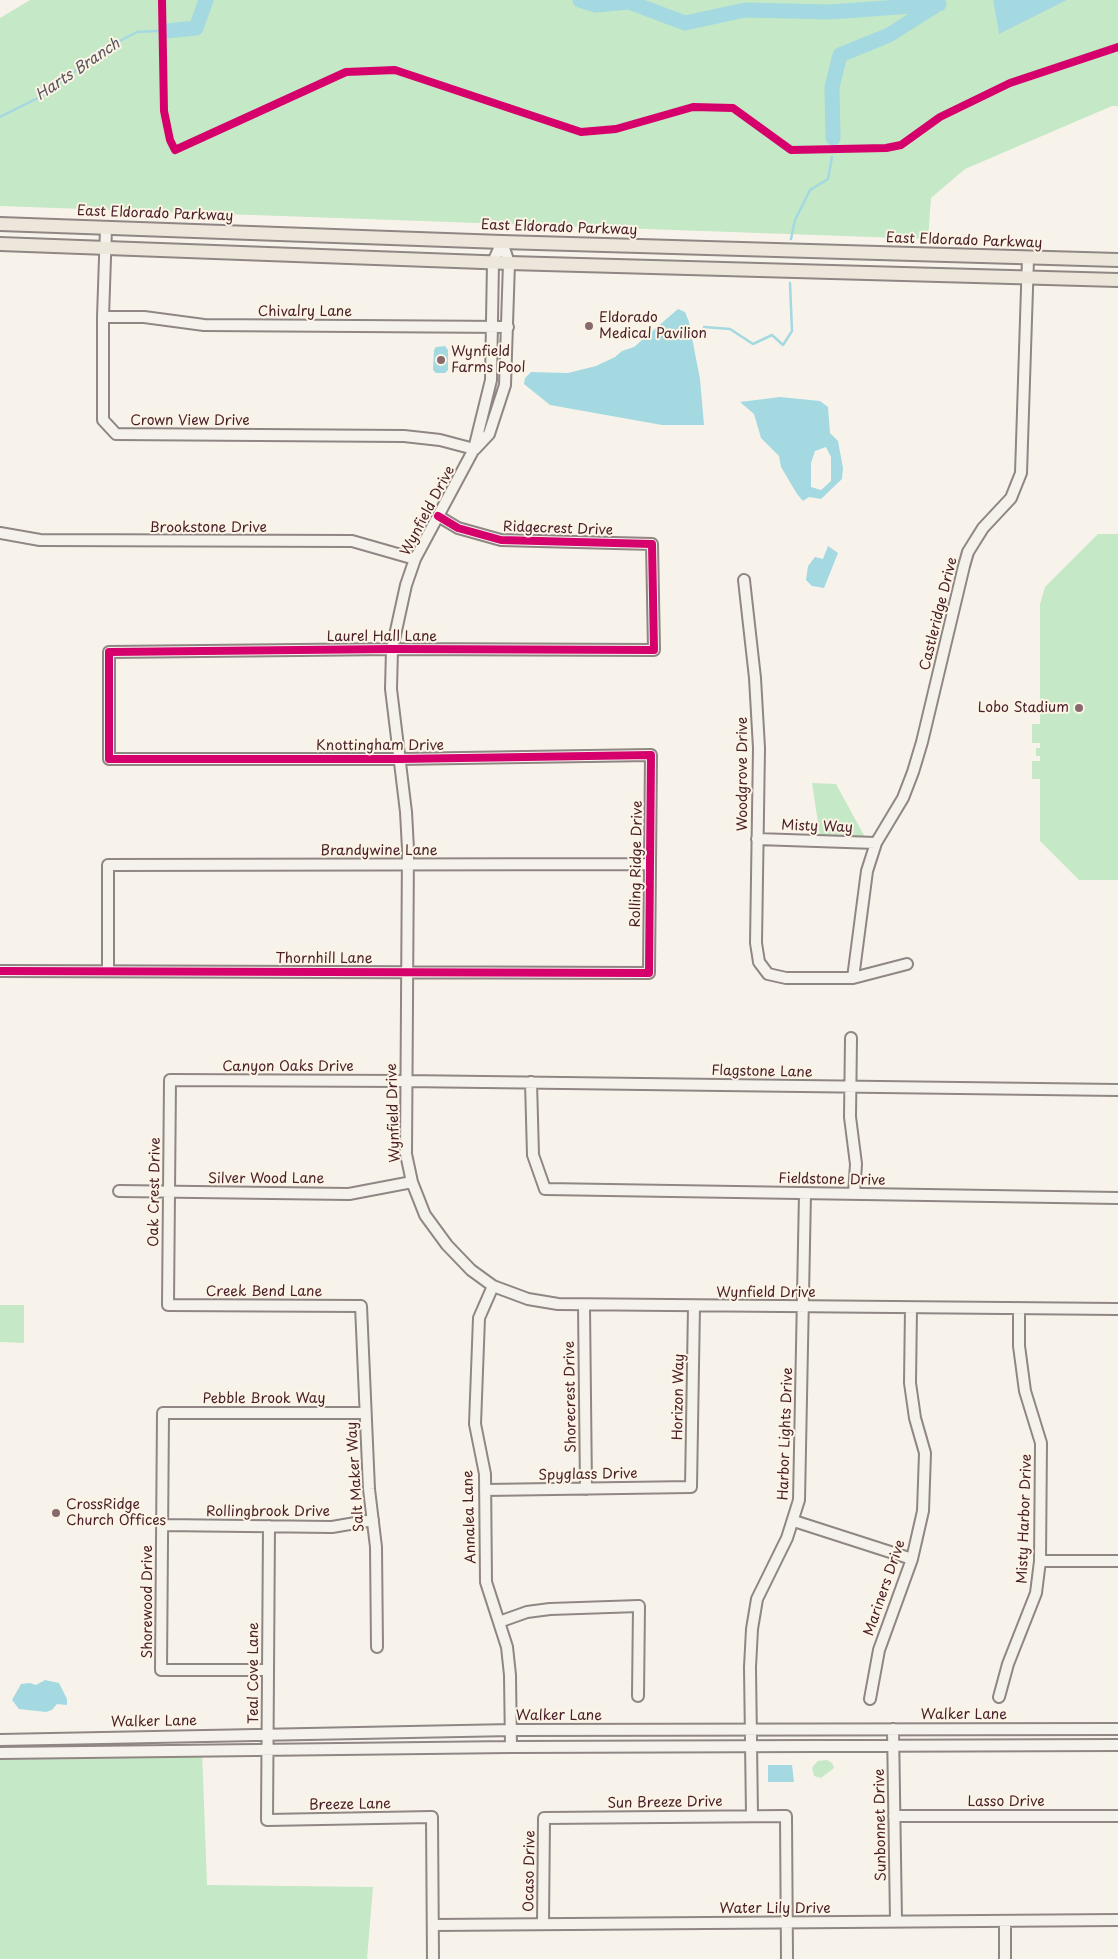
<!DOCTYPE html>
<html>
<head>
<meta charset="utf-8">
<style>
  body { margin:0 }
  canvas { display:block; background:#f7f3ea }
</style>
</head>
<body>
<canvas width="1118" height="1959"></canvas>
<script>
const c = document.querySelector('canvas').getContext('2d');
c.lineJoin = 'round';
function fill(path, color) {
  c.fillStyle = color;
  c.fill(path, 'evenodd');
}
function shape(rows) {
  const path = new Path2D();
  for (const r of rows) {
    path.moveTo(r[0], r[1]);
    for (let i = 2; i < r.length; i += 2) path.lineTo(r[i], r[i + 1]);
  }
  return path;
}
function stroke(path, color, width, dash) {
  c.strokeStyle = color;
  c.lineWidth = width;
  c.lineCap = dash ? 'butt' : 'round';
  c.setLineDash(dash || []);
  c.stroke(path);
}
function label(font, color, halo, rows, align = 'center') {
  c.font = font + ' "Playpen Sans",sans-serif';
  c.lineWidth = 4;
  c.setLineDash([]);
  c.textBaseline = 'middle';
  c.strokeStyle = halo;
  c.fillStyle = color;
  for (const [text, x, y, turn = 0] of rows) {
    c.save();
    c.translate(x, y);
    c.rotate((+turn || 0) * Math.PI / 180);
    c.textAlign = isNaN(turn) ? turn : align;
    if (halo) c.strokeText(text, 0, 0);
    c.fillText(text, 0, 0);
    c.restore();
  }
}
const green = shape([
  [30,0,993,0,999,33,1067,0,1118,0,1118,106,1112,106,965,169,931,198,928,239,0,206,0,18],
  [1098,534,1118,534,1118,880,1079,880,1040,841,1040,779,1032,779,1032,761,1040,761,1040,756,1036,756,1036,748,1040,748,1040,743,1032,743,1032,724,1040,724,1040,604,1045,587],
  [812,783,836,784,865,837,820,836],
  [0,1305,24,1305,24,1343,0,1342],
  [202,1750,207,1885,373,1887,367,1959,0,1959,0,1754],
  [827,1760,832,1763,834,1768,821,1778,814,1776,812,1768,814,1765,818,1761]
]);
const water = shape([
  [993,0,1067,0,999,34],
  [678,309,685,312,689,322,700,379,704,425,662,425,550,405,524,384,525,378,531,372,568,373,596,366,615,357,622,351,634,347],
  [445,346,448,350,448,370,445,373,436,373,433,370,434,350,436,347],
  [780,397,820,401,828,407,830,433,838,441,843,468,842,479,821,499,809,497,803,501,797,494,781,467,779,456,761,438,754,414,740,402],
  [826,447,831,457,831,481,821,490,811,487,811,463,815,451],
  [828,546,838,553,824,588,812,586,806,580,808,566,815,557,823,559],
  [45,1680,59,1683,67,1699,67,1705,57,1704,52,1710,46,1712,19,1709,12,1700,21,1684,30,1683,36,1685],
  [768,1765,792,1765,794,1782,768,1782]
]);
const stream = shape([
  [0,117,46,94,102,50,137,32,157,31],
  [791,239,795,220,810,190,828,179,832,157],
  [704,327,730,329,753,344,772,335,783,345,792,331,790,283]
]);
const river = shape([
  [580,0,596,5,629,2,685,23,745,10,830,12,939,4],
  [166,31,196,28,206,0],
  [833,138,832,87,840,55,889,35,935,6]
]);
const minor = shape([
  [106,228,103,317,103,420,116,434,404,436,440,440,474,449],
  [502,242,493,262,491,380,474,449,415,559,406,585,392,649,391,689,406,812,408,849,406,1154,412,1182,425,1215,447,1245,471,1270,493,1286,528,1299,558,1304,1118,1309],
  [103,317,144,317,204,325,508,327],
  [475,449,489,434,505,385,509,263,502,242],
  [0,533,40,540,352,541,415,559],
  [744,580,755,678,759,748,756,943,759,962,768,974,786,978,853,978,907,964],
  [757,839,876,843],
  [0,971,649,973,651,755,399,759,109,759,109,652,392,649,654,650,652,544,501,540,458,528,438,516],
  [108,971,108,865,650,864],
  [853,978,867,871,876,843,903,798,913,772,922,742,964,566,968,552,983,528,1011,498,1021,473,1028,258],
  [851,1038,850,1117,856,1164,854,1194],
  [531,1082,533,1155,545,1189,1118,1198],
  [119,1191,349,1194,412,1182],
  [493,1286,479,1318,475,1424,485,1474,486,1582,507,1647,510,1675,511,1747],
  [584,1306,586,1489],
  [485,1490,691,1487,694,1306],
  [794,1521,912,1559],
  [162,1525,332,1527,373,1520],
  [269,1526,267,1820,432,1817,433,1959],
  [1040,1561,1118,1561],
  [499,1622,527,1612,550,1609,639,1606,638,1696],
  [377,1647,376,1547,369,1489,361,1306,168,1305,170,1080,405,1081,1118,1090],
  [267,1670,161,1670,163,1413,365,1413],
  [999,1697,1008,1664,1036,1593,1040,1561,1041,1443,1025,1391,1019,1346,1019,1309],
  [870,1699,879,1650,912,1559,923,1511,925,1453,915,1418,910,1383,911,1308],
  [893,1729,896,1921],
  [0,1740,512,1730,1118,1729],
  [0,1753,511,1747,1118,1745],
  [752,1816,750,1667,752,1629,757,1599,787,1538,799,1500,805,1193],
  [894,1816,1118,1816],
  [1005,1921,1005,1959],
  [543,1924,544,1818,786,1816,787,1959],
  [433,1925,1118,1920]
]);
const major = shape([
  [0,224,502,242,1118,260],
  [0,244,509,263,1118,280]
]);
const cycleway = shape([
  [162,0,164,111,170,140,175,150,346,72,395,70,581,132,616,129,693,107,733,108,791,150,886,148,901,145,940,117,1010,83,1118,47],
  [0,971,649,973,651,755,399,759,109,759,109,652,392,649,654,650,652,544,501,540,458,528,438,516]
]);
const markers = [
  [589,326,5,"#87696e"],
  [441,360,5,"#87696e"],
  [1079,708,5,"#87696e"],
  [56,1513,5,"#87696e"]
];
const streetNames = [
  ["East Eldorado Parkway",155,214,2],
  ["East Eldorado Parkway",559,228,2],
  ["East Eldorado Parkway",964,241,2],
  ["Chivalry Lane",305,312],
  ["Crown View Drive",190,421],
  ["Wynfield Drive",428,511,-62],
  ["Brookstone Drive",208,528],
  ["Ridgecrest Drive",558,529,2],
  ["Castleridge Drive",939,614,-76],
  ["Laurel Hall Lane",382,637],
  ["Knottingham Drive",380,746],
  ["Woodgrove Drive",743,774,-90],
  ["Misty Way",817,827,2],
  ["Brandywine Lane",379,851],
  ["Rolling Ridge Drive",637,864,-89],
  ["Thornhill Lane",324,959],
  ["Canyon Oaks Drive",288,1067],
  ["Flagstone Lane",762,1072,1],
  ["Wynfield Drive",394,1113,-92],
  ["Silver Wood Lane",266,1179],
  ["Fieldstone Drive",832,1180,1],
  ["Oak Crest Drive",155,1192,-89],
  ["Creek Bend Lane",264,1292],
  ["Wynfield Drive",766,1293],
  ["Shorecrest Drive",571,1397,-91],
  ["Horizon Way",679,1397,-89],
  ["Pebble Brook Way",264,1399],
  ["Harbor Lights Drive",786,1434,-88],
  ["Spyglass Drive",588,1475,-1],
  ["Salt Maker Way",356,1477,-94],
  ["Rollingbrook Drive",268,1512],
  ["Annalea Lane",470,1517,-92],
  ["Misty Harbor Drive",1025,1519,-88],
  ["Mariners Drive",885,1588,-71],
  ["Shorewood Drive",148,1602,-90],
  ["Teal Cove Lane",254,1673,-90],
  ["Walker Lane",964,1715],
  ["Walker Lane",559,1716],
  ["Walker Lane",154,1722,-1],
  ["Lasso Drive",1006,1802],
  ["Sun Breeze Drive",665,1803,-1],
  ["Breeze Lane",350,1805,-1],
  ["Sunbonnet Drive",881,1825,-91],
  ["Ocaso Drive",530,1871,-89],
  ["Water Lily Drive",775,1909]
];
const poiNames = [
  ["Eldorado",599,318],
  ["Medical Pavilion",599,334],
  ["Wynfield",451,352],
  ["Farms Pool",451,368],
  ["Lobo Stadium",1069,708,"right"],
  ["CrossRidge",66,1505],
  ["Church Offices",66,1521]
];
const waterNames = [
  ["Harts Branch",78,70,-34]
];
fill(green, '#c5e8c6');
fill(water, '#a4d9e2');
stroke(stream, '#a4d9e2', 2.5);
stroke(river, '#a4d9e2', 15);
stroke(minor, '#908684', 14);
stroke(major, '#908684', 16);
stroke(minor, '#f5f2ec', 10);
stroke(major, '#ede6da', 12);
stroke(cycleway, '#d6006c', 8);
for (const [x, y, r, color] of markers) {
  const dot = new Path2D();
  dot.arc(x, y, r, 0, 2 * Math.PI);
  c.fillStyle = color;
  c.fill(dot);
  stroke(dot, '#fcf5e5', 2);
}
label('14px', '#4a1f2b', '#fcf5e5', streetNames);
label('14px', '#4a1f2b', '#fcf5e5', poiNames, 'left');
label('italic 15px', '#5a5461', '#fcf5e5', waterNames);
</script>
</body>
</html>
